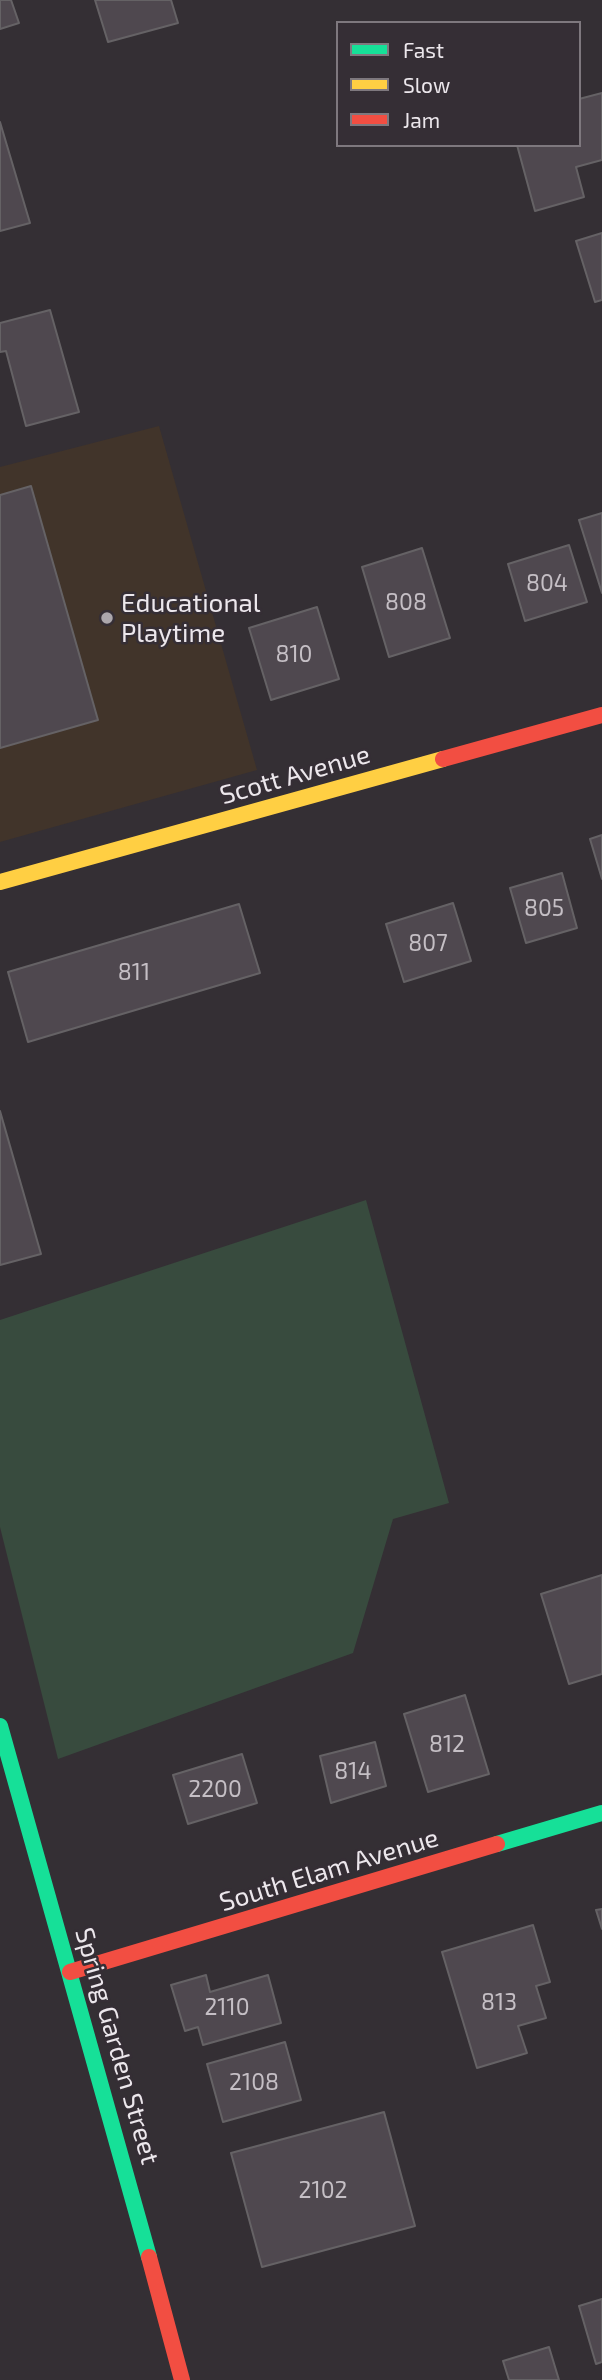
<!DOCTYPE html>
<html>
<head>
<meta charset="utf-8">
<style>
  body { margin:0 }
  #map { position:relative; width:602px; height:2380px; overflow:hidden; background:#342f34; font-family:"Exo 2",sans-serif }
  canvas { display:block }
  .legend { position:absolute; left:336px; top:21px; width:245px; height:126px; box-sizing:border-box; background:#352e35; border:2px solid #7e787e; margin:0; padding:9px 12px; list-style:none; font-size:21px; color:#ece7ec }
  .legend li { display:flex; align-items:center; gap:14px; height:35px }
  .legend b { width:35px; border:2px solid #7e787e }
</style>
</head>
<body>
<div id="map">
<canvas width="602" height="2380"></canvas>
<ul class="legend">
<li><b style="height:9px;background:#16e098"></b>Fast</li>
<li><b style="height:9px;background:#ffcf43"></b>Slow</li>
<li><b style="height:9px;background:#f24e42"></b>Jam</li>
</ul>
</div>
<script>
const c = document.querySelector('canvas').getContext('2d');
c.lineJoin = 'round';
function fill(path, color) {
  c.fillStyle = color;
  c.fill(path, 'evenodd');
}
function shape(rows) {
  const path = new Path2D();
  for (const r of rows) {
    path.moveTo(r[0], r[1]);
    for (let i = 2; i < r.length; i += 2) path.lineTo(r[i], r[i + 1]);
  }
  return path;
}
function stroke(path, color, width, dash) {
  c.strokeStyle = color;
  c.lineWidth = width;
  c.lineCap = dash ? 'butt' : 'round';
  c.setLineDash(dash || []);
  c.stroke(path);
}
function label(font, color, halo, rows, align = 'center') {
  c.font = font + ' "Exo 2",sans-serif';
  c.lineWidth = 5;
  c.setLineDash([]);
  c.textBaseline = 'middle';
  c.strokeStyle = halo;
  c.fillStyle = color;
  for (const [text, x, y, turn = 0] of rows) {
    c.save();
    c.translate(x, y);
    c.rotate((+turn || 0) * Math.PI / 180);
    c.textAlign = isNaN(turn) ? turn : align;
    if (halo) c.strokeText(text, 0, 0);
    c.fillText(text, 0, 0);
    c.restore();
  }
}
const education = shape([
  [159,426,257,770,0,842,0,467]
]);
const green = shape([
  [366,1200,449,1503,393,1519,353,1653,58,1759,0,1527,0,1320]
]);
const building = shape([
  [0,0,11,0,19,23,0,29,0,0],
  [95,0,171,0,178,23,108,42,95,0],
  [602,93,602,160,576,167,584,197,535,211,517,145,579,145,579,99,602,93],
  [0,122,30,223,0,231,0,122],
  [602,233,602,300,595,302,576,241,602,233],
  [50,310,79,412,26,426,6,351,0,352,0,323,50,310],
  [31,486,98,720,0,748,0,495,31,486],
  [602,513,602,593,579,520,602,513],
  [569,545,587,602,525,621,508,564,569,545],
  [422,548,450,638,389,657,362,567,422,548],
  [317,607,339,679,271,700,249,628,317,607],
  [602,835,602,879,590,839,602,835],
  [562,873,577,928,526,943,510,888,562,873],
  [453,903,471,961,404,982,386,924,453,903],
  [239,904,260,973,28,1042,8,972,239,904],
  [0,1111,41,1254,0,1265,0,1111],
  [602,1575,602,1674,569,1684,541,1594,602,1575],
  [465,1695,489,1774,428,1792,404,1714,465,1695],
  [375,1742,386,1786,331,1803,320,1756,375,1742],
  [242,1754,257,1803,188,1824,173,1775,242,1754],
  [602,1909,602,1929,596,1910,602,1909],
  [533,1925,550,1982,536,1986,546,2018,518,2026,527,2053,477,2068,442,1952,533,1925],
  [206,1975,210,1992,268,1975,281,2023,203,2045,198,2027,185,2031,171,1985,206,1975],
  [285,2042,301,2100,223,2122,207,2064,285,2042],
  [384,2112,415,2226,262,2267,231,2153,384,2112],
  [602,2299,602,2362,596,2364,579,2306,602,2299],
  [549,2347,559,2380,509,2380,503,2361,549,2347]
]);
const fast = shape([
  [0,1726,149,2257],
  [497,1844,602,1813]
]);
const slow = shape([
  [0,882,443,759]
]);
const jam = shape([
  [443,759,602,715],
  [70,1972,497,1844],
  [149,2257,182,2380]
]);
const markers = [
  [107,618,7,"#aca7ac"]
];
const numberNames = [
  ["804",547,583],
  ["808",406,602],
  ["810",294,654],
  ["805",544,908],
  ["807",428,943],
  ["811",134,972],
  ["812",447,1744],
  ["814",353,1771],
  ["2200",215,1789],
  ["813",499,2002],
  ["2110",227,2007],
  ["2108",254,2082],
  ["2102",323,2190]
];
const poiNames = [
  ["Educational",121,603],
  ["Playtime",121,633]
];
const streetNames = [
  ["Scott Avenue",295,775,-16],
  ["South Elam Avenue",329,1870,-17],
  ["Spring Garden Street",117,2046,74]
];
fill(education, '#41342a');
fill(green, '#384b3e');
fill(building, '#4f484f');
stroke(building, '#656265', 2);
stroke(fast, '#16e098', 16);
stroke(slow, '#ffcf43', 16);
stroke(jam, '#f24e42', 16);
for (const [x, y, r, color] of markers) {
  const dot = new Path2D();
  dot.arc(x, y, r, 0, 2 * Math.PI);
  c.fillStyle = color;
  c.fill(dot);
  stroke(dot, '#352e35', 2.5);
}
label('23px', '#c5bfc5', null, numberNames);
label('26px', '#ece7ec', '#352e35', poiNames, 'left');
label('26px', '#ece7ec', '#352e35', streetNames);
</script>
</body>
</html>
